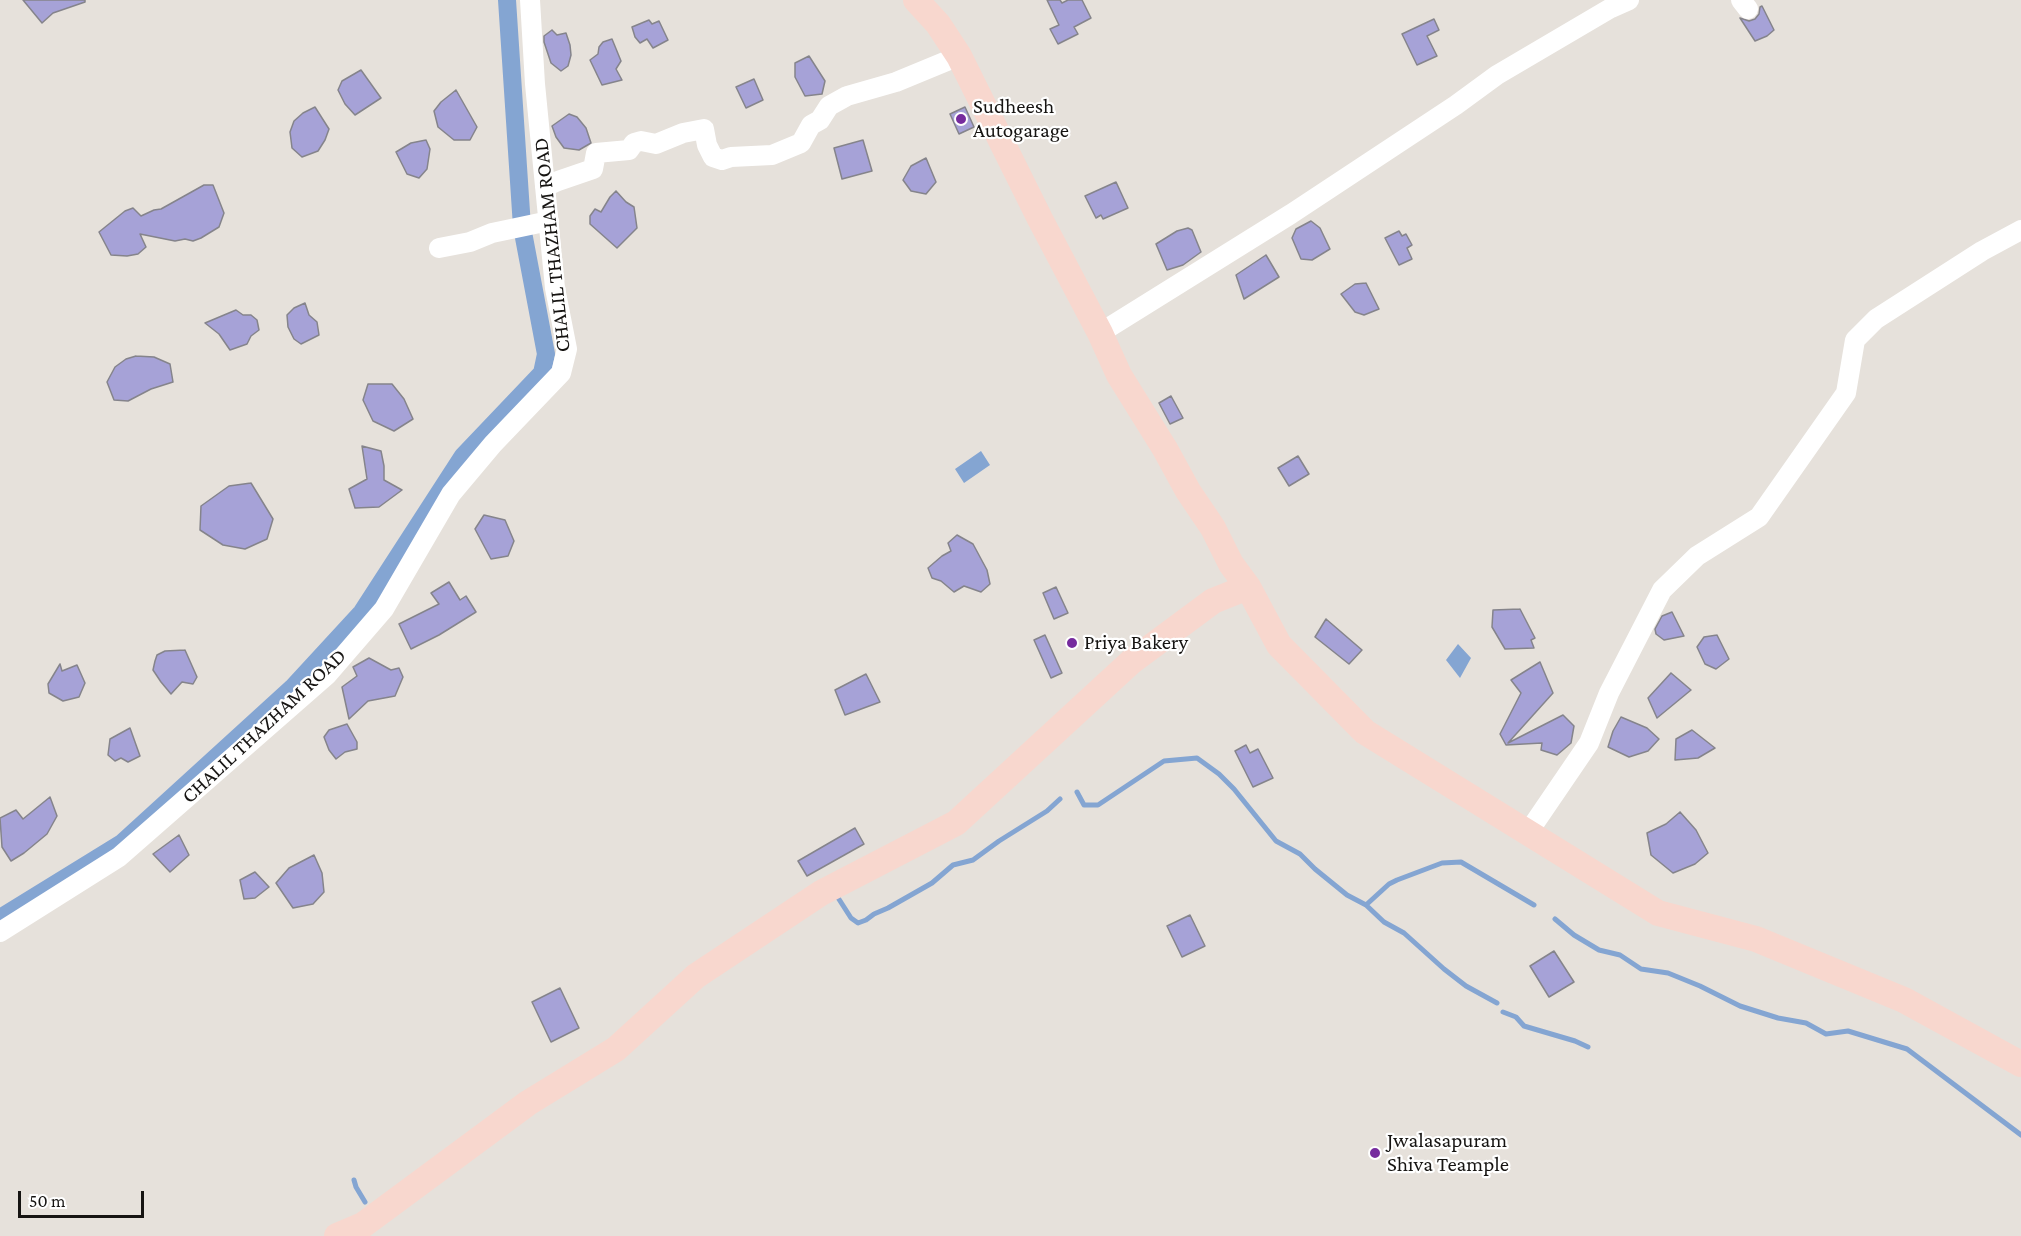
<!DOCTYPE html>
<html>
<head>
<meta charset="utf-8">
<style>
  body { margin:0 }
  #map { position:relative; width:2021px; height:1236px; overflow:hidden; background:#e6e1db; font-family:"Crimson Pro",serif }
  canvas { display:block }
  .scale { position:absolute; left:18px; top:1191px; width:126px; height:27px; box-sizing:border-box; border:3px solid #161412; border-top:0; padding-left:8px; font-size:18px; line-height:21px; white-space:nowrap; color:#161412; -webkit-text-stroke:4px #fff; paint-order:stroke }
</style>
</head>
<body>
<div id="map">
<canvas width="2021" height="1236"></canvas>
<div class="scale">50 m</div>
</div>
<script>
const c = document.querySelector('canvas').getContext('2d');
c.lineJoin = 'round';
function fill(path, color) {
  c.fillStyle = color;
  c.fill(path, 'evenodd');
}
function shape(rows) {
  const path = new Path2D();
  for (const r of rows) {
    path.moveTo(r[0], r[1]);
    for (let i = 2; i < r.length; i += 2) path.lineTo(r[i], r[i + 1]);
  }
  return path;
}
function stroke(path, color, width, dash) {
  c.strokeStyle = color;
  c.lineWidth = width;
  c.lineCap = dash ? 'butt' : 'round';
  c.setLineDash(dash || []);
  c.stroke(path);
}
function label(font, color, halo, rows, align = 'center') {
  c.font = font + ' "Crimson Pro",serif';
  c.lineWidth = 4.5;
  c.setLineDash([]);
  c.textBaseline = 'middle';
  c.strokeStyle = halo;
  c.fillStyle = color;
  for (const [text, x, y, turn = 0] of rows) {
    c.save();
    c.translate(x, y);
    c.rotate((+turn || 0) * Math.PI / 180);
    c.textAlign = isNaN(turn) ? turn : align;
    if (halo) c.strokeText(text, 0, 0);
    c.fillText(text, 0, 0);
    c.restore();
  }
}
const water = shape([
  [981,451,990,465,964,483,955,469],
  [1458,644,1471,658,1460,678,1446,660]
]);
const stream = shape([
  [1077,792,1084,805,1098,805,1164,761,1197,758,1219,774,1234,789,1276,841,1300,854,1315,869,1347,895,1366,905,1389,884,1397,880,1442,863,1461,862,1534,905],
  [835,893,851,918,858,923,866,920,874,914,888,908,932,883,953,865,973,860,999,841,1047,811,1060,799],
  [1366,905,1384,922,1404,933,1444,969,1466,986,1497,1003],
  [1555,919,1574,935,1599,950,1620,955,1641,969,1668,973,1700,986,1740,1006,1778,1018,1806,1023,1826,1034,1848,1031,1907,1049,2021,1135],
  [1503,1012,1516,1017,1524,1026,1575,1041,1588,1047],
  [354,1180,356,1187,365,1202]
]);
const canal = shape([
  [0,918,122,843,292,688,362,612,463,456,542,373,546,354,522,227,507,0]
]);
const building = shape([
  [23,0,85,0,85,2,53,13,42,23,23,0],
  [1047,0,1060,0,1062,3,1068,0,1082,0,1091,18,1074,27,1078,34,1058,44,1050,29,1059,25,1047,0],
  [1762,6,1774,30,1767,36,1755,41,1740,18,1749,21,1755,19,1759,14,1760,7,1762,6],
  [1434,19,1439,30,1427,36,1437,56,1417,65,1402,34,1434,19],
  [649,20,652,24,659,21,668,40,653,48,647,39,640,43,635,37,632,27,649,20],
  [552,30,557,35,566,33,570,45,571,55,568,66,561,71,551,63,544,42,544,36,552,30],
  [612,39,621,61,616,69,622,80,602,85,590,60,598,54,599,47,603,42,612,39],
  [809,56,825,81,822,94,805,96,795,77,795,63,809,56],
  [361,70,381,98,355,115,345,104,338,90,342,81,361,70],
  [754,79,763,100,746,108,736,87,754,79],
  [456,90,477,127,470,140,454,140,438,127,434,111,441,102,456,90],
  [315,107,329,129,325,140,318,151,302,157,292,148,290,132,294,121,303,113,315,107],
  [965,107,974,127,959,134,950,114,965,107],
  [569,114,577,117,586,128,591,143,579,150,564,148,556,137,552,126,569,114],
  [426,140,430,149,427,169,419,178,407,174,396,152,411,143,426,140],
  [863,140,872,171,842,179,834,148,863,140],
  [926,158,936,182,926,194,911,191,903,180,911,166,926,158],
  [1116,182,1128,208,1103,219,1101,215,1096,218,1085,196,1116,182],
  [204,185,213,185,224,213,219,227,201,238,193,241,185,239,175,241,140,234,146,247,138,254,127,256,111,255,99,232,125,211,133,208,141,216,154,210,161,209,204,185],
  [616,191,626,202,634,207,637,228,617,248,590,224,590,216,595,209,601,212,610,197,616,191],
  [1311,221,1320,228,1330,249,1312,260,1301,259,1292,238,1296,229,1311,221],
  [1188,228,1192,230,1201,252,1183,265,1167,270,1156,244,1177,231,1188,228],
  [1399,231,1402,236,1406,234,1412,245,1407,248,1412,259,1399,265,1385,238,1399,231],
  [1266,255,1279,277,1244,299,1236,275,1266,255],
  [1366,283,1379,309,1364,315,1355,312,1341,294,1355,284,1366,283],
  [305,303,309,315,317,322,319,335,301,344,294,339,288,327,287,315,294,308,305,303],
  [236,310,243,315,251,315,257,320,259,330,251,336,247,344,230,350,219,334,205,323,236,310],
  [136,356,154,357,170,364,173,382,151,389,128,401,114,400,107,382,115,367,126,359,136,356],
  [368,384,392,384,404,399,413,419,394,431,373,421,363,400,368,384],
  [1171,396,1183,418,1170,424,1159,403,1171,396],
  [362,446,381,451,384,466,384,480,402,490,379,507,355,508,349,489,367,479,362,446],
  [1298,456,1309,474,1289,486,1278,468,1298,456],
  [251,483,273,519,267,539,245,549,223,545,200,530,201,506,229,486,251,483],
  [484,515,505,520,514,541,508,556,491,559,475,529,484,515],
  [957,535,973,544,987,570,990,584,981,592,964,586,954,592,941,581,932,578,928,568,942,556,951,551,948,543,957,535],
  [449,582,460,600,466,596,476,612,439,635,411,649,399,624,439,604,431,593,449,582],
  [1056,587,1068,613,1054,619,1043,593,1056,587],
  [1520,609,1535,638,1531,640,1534,648,1505,649,1492,627,1493,610,1520,609],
  [1672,612,1684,636,1664,640,1656,634,1655,629,1662,616,1672,612],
  [1326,619,1362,650,1349,664,1315,637,1326,619],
  [1045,635,1062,673,1051,678,1034,640,1045,635],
  [1717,635,1729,659,1716,669,1705,664,1697,647,1704,637,1717,635],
  [185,650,197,677,193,684,182,682,171,694,161,682,153,670,155,661,157,655,165,651,185,650],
  [369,658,391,670,399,668,403,677,395,696,368,701,349,719,342,687,357,676,353,667,369,658],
  [1540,662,1553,693,1508,743,1563,715,1574,726,1571,743,1557,755,1541,750,1542,743,1506,745,1500,734,1521,693,1511,680,1540,662],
  [60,664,62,671,77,665,85,683,79,697,63,701,49,693,48,684,60,664],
  [1671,673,1691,690,1657,718,1648,698,1671,673],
  [866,674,880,702,845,715,835,690,866,674],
  [1621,717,1647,728,1659,739,1648,751,1629,757,1608,747,1613,731,1621,717],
  [347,724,357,742,357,749,345,752,336,759,329,750,324,737,329,730,347,724],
  [130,728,140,756,128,762,121,758,115,761,108,755,110,739,130,728],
  [1692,730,1715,748,1698,758,1675,760,1676,739,1692,730],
  [1246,745,1250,753,1258,749,1273,778,1253,787,1235,751,1246,745],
  [50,797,57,816,47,834,24,853,11,861,2,847,0,818,16,810,23,819,50,797],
  [1680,812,1696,830,1708,853,1695,864,1673,873,1651,855,1647,833,1666,824,1680,812],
  [855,828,864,844,807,876,798,861,855,828],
  [179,835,189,855,170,872,153,854,179,835],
  [314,855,322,873,324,892,313,904,293,908,276,883,289,868,314,855],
  [255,872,269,887,255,898,244,899,240,880,255,872],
  [1190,915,1205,946,1182,957,1167,926,1190,915],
  [1554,951,1574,982,1549,997,1530,966,1554,951],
  [560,988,579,1028,551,1042,532,1002,560,988]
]);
const minor = shape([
  [1741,0,1748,9],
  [545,187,558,181,593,169,596,153,629,150,634,143,641,141,656,144,683,133,704,129,707,145,713,157,722,160,731,157,772,155,801,143,811,125,820,120,829,106,847,96,896,82,959,56],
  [439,248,470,242,492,233,549,221],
  [1100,333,1291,214,1456,105,1497,75,1611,8,1629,0],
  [1527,834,1589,743,1609,693,1662,590,1697,556,1759,517,1846,393,1855,340,1876,319,1982,251,2021,230],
  [0,932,119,857,327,675,384,609,451,494,493,444,561,373,567,349,555,288,535,84,530,0]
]);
const major = shape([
  [916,0,938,24,959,56,1040,219,1100,333,1119,375,1165,449,1188,491,1213,528,1231,564,1248,587,1279,645,1365,732,1658,913,1756,939,1904,1000,2021,1064],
  [337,1236,363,1225,528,1103,616,1049,696,976,821,893,956,823,1132,661,1213,601,1248,587]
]);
const markers = [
  [961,119,6,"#762b9e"],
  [1072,643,6,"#762b9e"],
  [1375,1153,6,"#762b9e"]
];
const poiNames = [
  ["Sudheesh",973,107],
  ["Autogarage",973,131],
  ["Priya Bakery",1084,643],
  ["Jwalasapuram",1387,1141],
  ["Shiva Teample",1387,1165]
];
const streetNames = [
  ["CHALIL THAZHAM ROAD",552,245,-96],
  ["CHALIL THAZHAM ROAD",264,726,-43]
];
fill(water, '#84a5d2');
stroke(stream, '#84a5d2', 5);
stroke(canal, '#84a5d2', 18);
fill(building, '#a6a2d7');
stroke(building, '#85848b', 1.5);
stroke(minor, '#fff', 20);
stroke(major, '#f8d7ce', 26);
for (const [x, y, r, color] of markers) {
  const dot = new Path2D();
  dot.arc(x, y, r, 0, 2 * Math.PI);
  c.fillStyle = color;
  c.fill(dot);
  stroke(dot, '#fff', 2);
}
label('21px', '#161412', '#fff', poiNames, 'left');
label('21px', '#161412', '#fff', streetNames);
</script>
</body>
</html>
